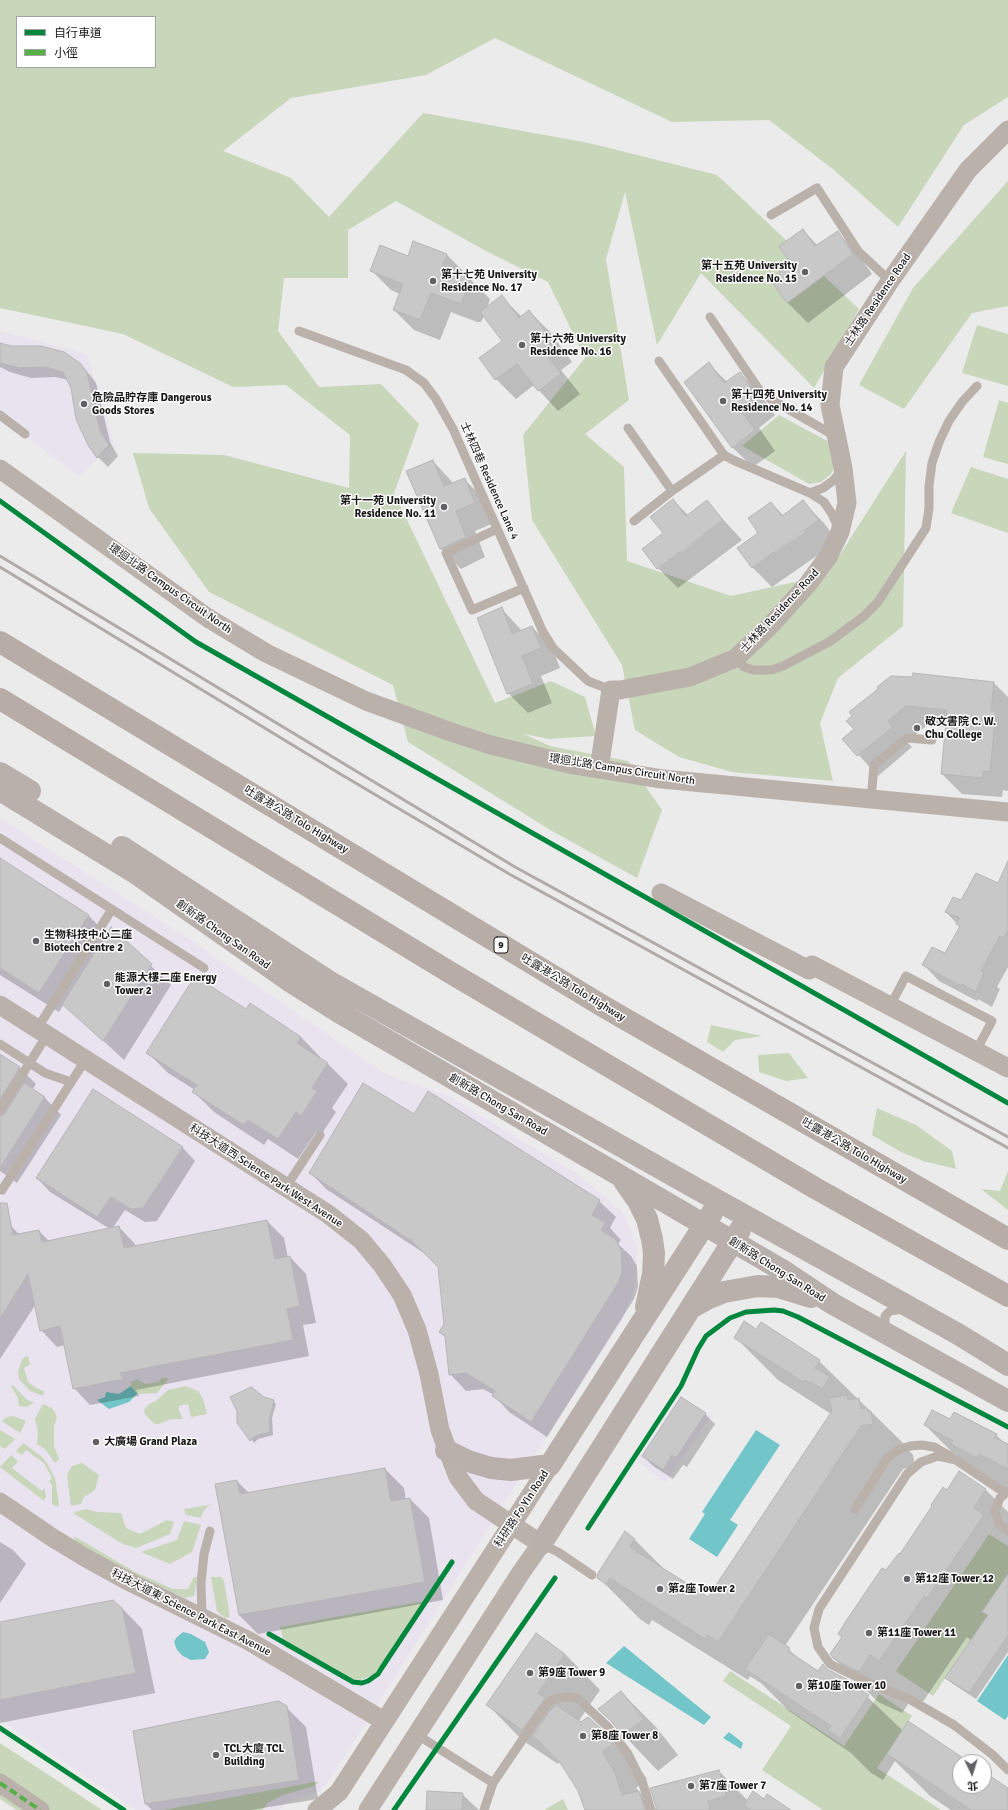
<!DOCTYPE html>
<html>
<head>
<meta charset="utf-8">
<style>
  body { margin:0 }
  #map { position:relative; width:1008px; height:1810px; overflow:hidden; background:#ebebec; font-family:Signika,"Noto Sans TC",sans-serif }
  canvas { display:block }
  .legend { position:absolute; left:16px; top:16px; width:140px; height:52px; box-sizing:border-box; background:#fff; border:1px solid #a3a3a3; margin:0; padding:5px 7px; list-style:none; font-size:12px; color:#19191a }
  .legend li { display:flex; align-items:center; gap:8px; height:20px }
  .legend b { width:20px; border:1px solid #a3a3a3 }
  .north { position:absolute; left:952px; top:1754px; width:40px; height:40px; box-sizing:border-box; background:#fff; border:1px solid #a3a3a3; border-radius:50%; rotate:176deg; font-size:11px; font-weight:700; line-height:16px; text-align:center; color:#19191a }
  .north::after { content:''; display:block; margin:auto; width:14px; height:18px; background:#626264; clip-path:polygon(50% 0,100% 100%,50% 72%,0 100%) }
</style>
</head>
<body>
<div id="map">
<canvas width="1008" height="1810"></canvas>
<ul class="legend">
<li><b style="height:5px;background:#00873e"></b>自行車道</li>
<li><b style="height:5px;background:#55b145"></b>小徑</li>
</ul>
<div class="north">北</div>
</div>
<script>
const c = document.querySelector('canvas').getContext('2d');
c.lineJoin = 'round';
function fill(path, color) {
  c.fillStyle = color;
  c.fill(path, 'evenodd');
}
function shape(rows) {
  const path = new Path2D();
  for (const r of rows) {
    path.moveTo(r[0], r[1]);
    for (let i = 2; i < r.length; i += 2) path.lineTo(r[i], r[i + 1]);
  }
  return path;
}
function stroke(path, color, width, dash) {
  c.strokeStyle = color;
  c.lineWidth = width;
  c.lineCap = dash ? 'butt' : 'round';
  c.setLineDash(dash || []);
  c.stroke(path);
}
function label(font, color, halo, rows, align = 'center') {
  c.font = font + ' Signika,"Noto Sans TC",sans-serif';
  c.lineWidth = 3;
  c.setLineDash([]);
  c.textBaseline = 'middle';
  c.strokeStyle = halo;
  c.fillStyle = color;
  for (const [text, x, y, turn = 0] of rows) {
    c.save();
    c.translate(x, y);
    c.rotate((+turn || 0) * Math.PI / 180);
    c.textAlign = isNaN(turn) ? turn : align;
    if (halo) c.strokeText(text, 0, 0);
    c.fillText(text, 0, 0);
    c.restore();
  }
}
const commercial = shape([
  [0,818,180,933,387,1075,445,1094,577,1174,623,1212,638,1248,634,1290,621,1323,529,1464,334,1773,321,1791,287,1802,279,1810,136,1810,0,1720]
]);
const industrial = shape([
  [0,331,87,354,114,443,79,476,0,418],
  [680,1395,711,1416,666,1482,637,1461]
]);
const green = shape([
  [0,0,1008,0,1008,97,964,125,898,227,834,170,769,120,672,122,495,38,426,75,291,98,223,151,291,178,329,217,423,113,589,143,717,175,859,309,814,388,701,273,657,345,625,192,606,259,629,400,585,434,624,467,627,561,731,596,827,575,906,451,903,626,838,678,820,723,833,781,732,772,679,757,635,730,622,665,532,520,523,435,585,358,548,282,486,251,396,201,348,230,348,278,284,278,278,331,319,387,381,384,419,424,394,493,495,703,551,681,585,697,596,736,549,739,524,734,550,746,628,761,662,810,637,878,552,831,408,742,393,685,209,592,149,508,133,453,224,455,349,488,350,435,286,385,233,387,123,334,0,308],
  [17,17,155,17,155,67,17,67],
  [1008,181,1008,306,972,313,904,409,859,385,913,288],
  [977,325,1008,334,1008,386,962,373],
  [999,400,1008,403,1008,464,983,457],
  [779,415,829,442,835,466,831,474,821,482,809,484,742,446],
  [971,467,1008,479,1008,533,951,513],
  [711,1025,762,1036,735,1040,723,1052,707,1042],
  [789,1053,808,1078,786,1081,759,1072,758,1055],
  [877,1108,916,1125,952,1151,956,1169,923,1161,901,1152,872,1135],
  [1008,1171,1008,1210,981,1189,1000,1191],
  [28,1356,30,1364,24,1368,28,1382,36,1388,44,1391,43,1396,30,1391,19,1379,18,1372,22,1360,24,1357],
  [162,1378,168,1378,167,1381,157,1393,137,1394,131,1386,131,1382,137,1379,145,1384,158,1382],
  [13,1385,26,1399,34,1403,26,1407,19,1406,17,1396,11,1386],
  [186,1386,198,1391,203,1399,207,1414,191,1417,188,1404,182,1405,179,1406,179,1411,183,1419,171,1419,159,1424,154,1424,145,1414,144,1410,149,1404,156,1401,168,1390],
  [43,1404,53,1409,57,1417,54,1426,54,1446,59,1459,55,1463,46,1450,37,1444,38,1432,35,1419],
  [13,1416,26,1421,20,1433,2,1421,7,1417],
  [0,1430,15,1439,5,1449,0,1446],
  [23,1443,41,1456,47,1463,55,1478,59,1505,58,1507,52,1504,52,1485,49,1481,52,1478,44,1463,26,1450,22,1455,16,1451],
  [11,1455,18,1461,12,1468,42,1491,44,1488,46,1496,44,1501,0,1467],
  [82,1463,99,1475,95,1490,84,1497,81,1504,71,1506,67,1475,72,1466],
  [214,1504,208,1506,203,1512,201,1518,186,1515,184,1509],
  [85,1509,97,1512,121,1513,126,1528,140,1534,167,1520,174,1522,170,1534,136,1548,123,1544,73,1513],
  [184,1521,201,1525,192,1552,170,1564,141,1552,177,1540],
  [989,1534,1008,1546,1008,1574,982,1612,988,1615,933,1696,896,1671],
  [74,1536,135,1572,173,1589,188,1589,194,1577,197,1577,194,1596,185,1598,129,1572,75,1541],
  [211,1577,221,1577,224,1581,230,1617,225,1618,217,1611],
  [424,1601,374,1675,360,1680,345,1678,285,1647,280,1627],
  [730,1671,844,1746,879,1694,912,1716,877,1768,941,1810,823,1810,762,1770,791,1726,723,1681],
  [0,1743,102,1810,17,1810,0,1799],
  [320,1781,314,1786,283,1795,267,1803,263,1810,163,1810],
  [563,1799,568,1810,544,1810]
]);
const water = shape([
  [131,1386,137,1394,129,1402,109,1409,97,1400,105,1397,106,1392,119,1394],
  [756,1430,780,1445,730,1520,738,1525,717,1557,689,1539,705,1514,702,1512],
  [183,1632,191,1634,205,1642,209,1652,205,1659,191,1660,183,1656,177,1650,174,1642,176,1638],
  [624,1646,711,1717,704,1725,606,1663],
  [1008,1655,1008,1716,1005,1720,977,1701],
  [729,1732,743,1743,741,1749,723,1738]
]);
const shadow = shape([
  [803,230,818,246,838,233,857,252,872,274,808,323,788,303,772,279,792,264],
  [414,242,447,255,467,275,466,277,470,279,490,299,487,308,502,297,522,317,529,311,549,331,572,362,561,370,580,394,558,411,534,385,516,399,496,379,503,341,484,316,481,322,477,322,451,312,440,340,414,330,394,310,400,294,391,290,371,270,408,257],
  [0,344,80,364,90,375,96,383,110,442,118,456,108,467,98,457,68,380,56,377,31,378,10,372,0,367],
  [709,364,727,382,740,373,759,393,775,415,759,428,775,451,753,467,733,448,685,382],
  [433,461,454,484,464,479,484,499,494,523,475,531,485,557,461,569,441,549,407,472],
  [673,500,688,515,707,502,742,540,678,588,658,568,664,534],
  [704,533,705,534,681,552,680,551],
  [803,502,823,522,838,541,772,587,752,567,759,533,771,503,784,516],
  [803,530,804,532,775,552,775,550],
  [501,608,522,631,532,627,552,647,560,668,541,676,552,703,528,713,508,693],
  [994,683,1008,697,1008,791,1003,790,1002,797,962,794,942,774,947,727,926,726,907,742,912,747,878,776,844,739,855,729,848,721],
  [0,859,88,915,108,935,112,929,171,985,124,1060,64,1004,59,1012,0,975],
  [1008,876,1008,967,997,987,1000,989,992,1007,978,999,977,1001,939,981,923,964,946,954,960,927,946,912,961,902,998,884],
  [246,1010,301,1037,321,1058,320,1059,328,1064,348,1084,332,1108,336,1112,321,1135,316,1132,298,1159,268,1139,264,1145,214,1112,194,1092,195,1090,168,1073,148,1053],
  [0,1055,19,1067,36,1084,32,1090,45,1098,61,1115,17,1183,0,1171],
  [428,1093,599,1201,616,1217,610,1228,621,1240,618,1244,631,1256,637,1266,638,1287,634,1299,547,1437,509,1412,494,1395,483,1389,466,1391,450,1374,446,1338,440,1332,445,1324,439,1267,430,1257,326,1189,310,1172,414,1115],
  [182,1147,195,1161,157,1221,145,1222,125,1210,112,1229,119,1227,135,1244,136,1247,267,1221,284,1238,288,1258,290,1257,306,1274,316,1323,303,1325,309,1356,136,1390,139,1396,90,1405,74,1388,65,1345,57,1347,41,1330,36,1304,0,1359,0,1218,10,1225,20,1235,39,1231,49,1241,110,1229,50,1192,37,1178],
  [757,1331,819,1361,901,1441,913,1455,915,1466,903,1469,785,1646,801,1661,819,1672,828,1671,852,1682,903,1731,968,1762,960,1762,960,1786,984,1786,984,1773,1008,1789,1008,1810,951,1810,930,1796,895,1761,883,1780,871,1773,851,1753,789,1711,762,1684,750,1676,748,1680,652,1620,649,1625,641,1620,598,1577,625,1533,635,1540,667,1572,708,1599,831,1414,778,1380,735,1337],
  [263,1398,273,1401,276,1404,272,1418,273,1435,258,1439,254,1443,238,1422],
  [682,1399,705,1414,715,1424,687,1467,683,1465,673,1479,653,1466,643,1456],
  [950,1421,996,1435,1008,1446,1008,1493,968,1468,925,1425],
  [385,1469,404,1488,406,1500,410,1499,429,1518,443,1600,258,1634,239,1615,237,1481,249,1493],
  [960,1473,986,1490,1008,1512,1008,1652,976,1699,953,1684,947,1678,972,1641,967,1637,922,1703,913,1697,902,1713,878,1702,835,1659,886,1572,901,1555],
  [0,1542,13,1550,26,1564,0,1603],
  [122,1608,142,1629,155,1693,0,1723,0,1623],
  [536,1634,565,1654,600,1690,578,1722,603,1732,639,1768,647,1779,636,1788,657,1810,586,1810,579,1790,564,1767,559,1762,558,1764,522,1740,487,1704],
  [621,1692,656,1727,678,1755,658,1771,599,1709],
  [286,1707,306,1727,318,1799,251,1810,152,1810,146,1804,134,1732],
  [719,1771,748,1801,764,1800,788,1810,658,1810],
  [462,1794,479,1810,427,1810]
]);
const building = shape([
  [803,229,815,246,838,231,853,254,787,303,770,279,791,264,779,246,803,229],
  [413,241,447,254,442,267,471,278,461,304,431,293,420,320,393,310,403,284,370,271,380,245,408,256,413,241],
  [502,295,519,318,529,310,553,341,542,349,561,374,538,391,517,364,495,380,479,358,502,341,480,312,502,295],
  [0,343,11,346,41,346,64,352,80,363,87,372,100,431,109,445,97,458,88,445,76,419,71,388,63,372,46,367,20,368,0,363,0,343],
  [709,362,724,383,740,372,756,395,739,408,755,430,732,448,684,382,709,362],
  [433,460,444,486,465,478,475,503,456,511,466,537,440,549,406,471,433,460],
  [673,499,686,516,707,500,723,520,657,569,642,549,663,533,650,517,673,499],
  [803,500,819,520,752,568,737,548,758,533,748,518,771,502,782,516,803,500],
  [502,607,512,634,532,626,541,648,522,656,533,684,507,694,477,618,502,607],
  [913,673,994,682,991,711,996,711,990,772,983,771,983,778,941,774,947,710,906,706,888,721,893,727,857,756,842,739,854,729,846,721,852,716,849,712,878,689,877,687,891,676,912,677,913,673],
  [0,858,89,915,39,993,0,968,0,858],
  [1008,861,1008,930,1004,938,1000,936,981,971,984,972,976,992,962,984,961,986,922,965,932,947,945,953,960,926,956,924,960,918,945,912,953,897,961,900,976,873,998,883,1008,861],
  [111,927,152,964,103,1041,62,1004,111,927],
  [195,976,246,1009,250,1003,301,1037,297,1043,328,1063,312,1088,317,1091,301,1116,296,1112,278,1139,248,1120,244,1125,192,1092,197,1085,146,1053,195,976],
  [0,1054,20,1067,0,1099,0,1054],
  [24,1083,45,1097,0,1168,0,1116,5,1113,24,1083],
  [363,1083,414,1114,428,1091,600,1200,592,1215,606,1223,601,1230,615,1239,621,1249,622,1271,618,1283,531,1422,492,1396,495,1391,466,1373,449,1375,445,1336,439,1332,444,1324,438,1267,413,1242,309,1173,363,1083],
  [93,1089,183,1147,143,1208,131,1209,111,1197,97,1217,36,1178,93,1089],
  [0,1203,7,1203,13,1235,39,1230,42,1242,119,1226,124,1248,267,1220,275,1259,290,1256,300,1306,287,1309,293,1340,120,1373,123,1379,73,1389,60,1326,40,1331,28,1274,0,1318,0,1203],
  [744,1321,756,1329,761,1322,820,1360,815,1368,830,1377,822,1389,811,1382,810,1383,804,1380,803,1382,734,1338,744,1321],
  [251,1387,264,1397,274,1400,269,1421,270,1432,255,1436,250,1441,237,1423,237,1411,230,1397,251,1387],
  [847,1395,848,1400,859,1398,861,1409,867,1408,868,1412,871,1411,873,1424,861,1426,718,1642,707,1635,705,1639,610,1578,606,1584,597,1578,598,1573,625,1531,635,1539,630,1547,708,1597,832,1411,829,1398,847,1395],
  [681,1397,706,1413,676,1458,672,1455,663,1470,642,1456,681,1397],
  [932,1410,950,1419,954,1412,997,1434,995,1438,1008,1444,1008,1469,979,1454,977,1458,951,1444,953,1441,924,1425,932,1410],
  [385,1468,391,1501,410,1498,425,1582,239,1615,215,1484,237,1480,240,1494,385,1468],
  [959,1471,986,1489,974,1508,984,1515,927,1598,924,1596,879,1661,870,1655,859,1672,834,1659,830,1654,842,1637,838,1634,846,1621,882,1568,886,1570,899,1553,900,1554,932,1506,931,1505,943,1487,947,1490,959,1471],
  [1008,1574,1008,1635,969,1693,945,1678,988,1615,982,1612,1008,1574],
  [113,1600,122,1608,136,1673,0,1700,0,1622,113,1600],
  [536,1633,565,1654,538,1693,545,1698,522,1730,486,1705,536,1633],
  [769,1634,790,1648,788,1651,818,1671,823,1664,827,1669,852,1682,851,1684,869,1695,840,1738,828,1730,831,1726,745,1669,769,1634],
  [621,1691,644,1719,622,1736,613,1723,598,1709,621,1691],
  [278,1701,287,1706,299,1780,145,1804,133,1731,278,1701],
  [556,1705,581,1722,588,1717,604,1731,613,1744,602,1752,615,1773,622,1795,639,1791,645,1810,585,1810,578,1791,561,1764,539,1741,532,1736,549,1712,556,1705],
  [908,1721,969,1762,960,1762,960,1786,984,1786,984,1772,1008,1788,1008,1810,971,1810,887,1754,908,1721],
  [719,1770,726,1796,708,1801,710,1810,657,1810,650,1788,719,1770],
  [427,1791,463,1793,462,1810,426,1810,427,1791],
  [753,1791,764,1799,767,1794,791,1810,751,1810,744,1805,753,1791]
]);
const lane = shape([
  [771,215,817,188,858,251,890,281],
  [710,317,762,394,835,436],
  [299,331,406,370,424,383,436,399,453,429,543,632,553,648,588,681,611,690],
  [659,361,724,455,733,460,810,493,824,502,832,514,838,527],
  [0,415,25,434],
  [628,428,672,491],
  [810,493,823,488,834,480,841,470],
  [634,521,672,491,724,455],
  [497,529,446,553,472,610,524,588],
  [736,658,744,667,754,670,771,670,783,666,829,642,863,617,878,602,926,528,929,508,929,486,932,463,939,442,949,421,962,402,977,386],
  [871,800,874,765,907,738,932,740],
  [0,838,204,968],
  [890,1006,906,976,992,1021,976,1051],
  [37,1029,112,909],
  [0,1044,45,1073,71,1082],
  [0,1110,47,1035],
  [286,1187,320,1135],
  [0,1189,2,1190,86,1059],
  [890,1331,885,1324,885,1316,890,1311,903,1309],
  [1008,1491,1000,1498,995,1511,999,1524,1008,1531],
  [1005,1493,956,1460,938,1456,921,1462,907,1474,819,1609,814,1628,818,1647,830,1664,865,1681,911,1700,954,1725,993,1755,1008,1770],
  [855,1509,888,1457,898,1450,910,1446,922,1445,934,1447,950,1456],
  [541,1544,558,1552,592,1575],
  [202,1617,201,1583,204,1554,210,1531],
  [416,1734,493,1783],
  [484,1810,493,1783,544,1708,550,1701,559,1698,568,1697,577,1698,608,1727,628,1754,643,1784,651,1810]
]);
const street = shape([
  [0,469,208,618,266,653,366,701,451,732,491,745,569,764,662,779,1008,812],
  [599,769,611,690,620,690,690,677,736,658,771,625,808,584,828,557,840,532,847,503,843,468,830,405,834,367,890,281,968,170,1008,130],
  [661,893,809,970,812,965,1008,1068],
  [0,1005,328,1214,361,1240,382,1265,402,1295,417,1330,429,1374,440,1430,458,1477,476,1501,541,1544,520,1574,368,1810],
  [0,1502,53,1538,86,1558,126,1580,249,1641,384,1721],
  [0,1783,40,1810],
  [317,1810,339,1792,550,1465]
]);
const secondary = shape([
  [0,773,30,791],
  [0,790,134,872,291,982,337,1011,782,1270,833,1304,1008,1401],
  [122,847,330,982,697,1189,958,1334,1008,1365],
  [624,1181,638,1201,647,1219,652,1239,654,1253,653,1274,646,1307],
  [691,1308,709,1298,724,1292,758,1286,778,1287,811,1297],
  [446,1450,468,1461,491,1468,511,1470,550,1465,712,1213],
  [541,1544,740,1230]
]);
const highway = shape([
  [0,642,606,1008,1008,1239],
  [0,699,451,973,815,1188,1008,1296]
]);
const rail = shape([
  [0,556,515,867,1008,1137],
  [0,567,337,772,511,875,1008,1148]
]);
const quiet = shape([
  [0,1783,40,1810]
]);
const cycleway = shape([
  [0,501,196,642,1008,1103],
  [588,1528,681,1386,698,1349,706,1336,730,1318,746,1312,774,1310,783,1311,798,1317,1008,1427],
  [269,1634,353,1682,362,1683,368,1681,378,1674,381,1669,452,1562],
  [0,1728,124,1810],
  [394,1810,555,1578]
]);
const markers = [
  [805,272,4,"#626264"],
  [433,281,4,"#626264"],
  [522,345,4,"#626264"],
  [723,401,4,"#626264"],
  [84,404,4,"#626264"],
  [444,507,4,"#626264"],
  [917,728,4,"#626264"],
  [36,941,4,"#626264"],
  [107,984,4,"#626264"],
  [96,1442,4,"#626264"],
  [907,1579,4,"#626264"],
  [660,1589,4,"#626264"],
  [869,1633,4,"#626264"],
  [530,1673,4,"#626264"],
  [799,1686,4,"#626264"],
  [583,1736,4,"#626264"],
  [216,1755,4,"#626264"],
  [691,1786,4,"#626264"]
];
const shields = [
  [501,945,14]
];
const shieldNames = [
  ["9",501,945]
];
const poiNames = [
  ["第十五苑 University",797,266,"right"],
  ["Residence No. 15",797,279,"right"],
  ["第十七苑 University",441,275],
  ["Residence No. 17",441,288],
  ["第十六苑 University",530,339],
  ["Residence No. 16",530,352],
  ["第十四苑 University",731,395],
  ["Residence No. 14",731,408],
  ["危險品貯存庫 Dangerous",92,398],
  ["Goods Stores",92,411],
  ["第十一苑 University",436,501,"right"],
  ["Residence No. 11",436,514,"right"],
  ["敬文書院 C. W.",925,722],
  ["Chu College",925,735],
  ["生物科技中心二座",44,935],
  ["Biotech Centre 2",44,948],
  ["能源大樓二座 Energy",115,978],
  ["Tower 2",115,991],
  ["大廣場 Grand Plaza",104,1442],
  ["第12座 Tower 12",915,1579],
  ["第2座 Tower 2",668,1589],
  ["第11座 Tower 11",877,1633],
  ["第9座 Tower 9",538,1673],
  ["第10座 Tower 10",807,1686],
  ["第8座 Tower 8",591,1736],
  ["TCL大廈 TCL",224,1749],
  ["Building",224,1762],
  ["第7座 Tower 7",699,1786]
];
const streetNames = [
  ["士林路 Residence Road",878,300,-56],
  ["士林四巷 Residence Lane 4",489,481,66],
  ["環迴北路 Campus Circuit North",170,589,35],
  ["士林路 Residence Road",780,611,-47],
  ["環迴北路 Campus Circuit North",622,770,9],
  ["吐露港公路 Tolo Highway",296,820,31],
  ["創新路 Chong San Road",223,935,35],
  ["吐露港公路 Tolo Highway",573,988,31],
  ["創新路 Chong San Road",498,1105,30],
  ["吐露港公路 Tolo Highway",854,1151,30],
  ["科技大道西 Science Park West Avenue",266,1176,33],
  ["創新路 Chong San Road",777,1270,32],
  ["科研路 Fo Yin Road",522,1509,-57],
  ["科技大道東 Science Park East Avenue",191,1613,27]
];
fill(commercial, '#e8e3ef');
fill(industrial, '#e7e3ef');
fill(green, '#c8d6ba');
fill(water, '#72c6c9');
fill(shadow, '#0003');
fill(building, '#c8c8c9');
stroke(building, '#b6b6b7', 1);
stroke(lane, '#bbb1ab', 9);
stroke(street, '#bbb1ab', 19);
stroke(secondary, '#b9b0ab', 22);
stroke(highway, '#b7ada6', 22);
stroke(rail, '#b0aba9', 3);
stroke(quiet, '#55b145', 4, [8, 4]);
stroke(cycleway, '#00873e', 5);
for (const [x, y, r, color] of markers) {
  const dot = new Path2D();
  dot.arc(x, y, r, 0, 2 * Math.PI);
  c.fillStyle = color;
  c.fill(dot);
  stroke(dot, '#fff', 1.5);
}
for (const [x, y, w] of shields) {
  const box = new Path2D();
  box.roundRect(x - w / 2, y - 8, w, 16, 3);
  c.fillStyle = '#fff';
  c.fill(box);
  stroke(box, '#19191a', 1);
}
label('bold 10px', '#19191a', null, shieldNames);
label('bold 11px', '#19191a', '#fff', poiNames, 'left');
label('11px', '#19191a', '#fff', streetNames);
</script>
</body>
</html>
